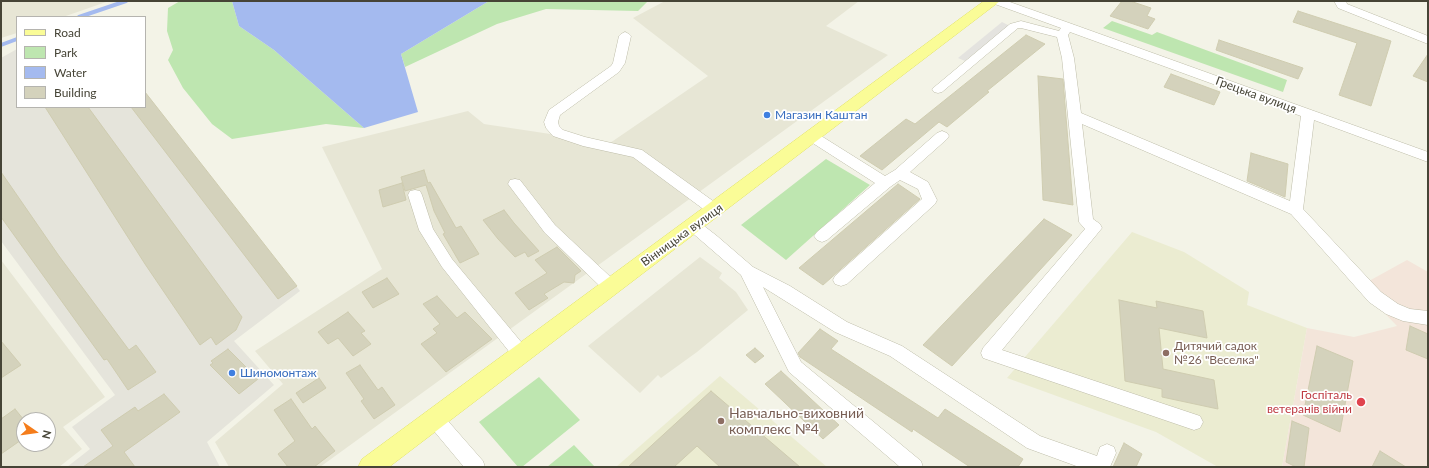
<!DOCTYPE html>
<html>
<head>
<meta charset="utf-8">
<style>
  body { margin:0 }
  #map { position:relative; width:1429px; height:468px; overflow:hidden; background:#f3f3e7; font-family:Lato,sans-serif }
  canvas { display:block }
  .frame { position:absolute; inset:0; border:2px solid #464436; pointer-events:none }
  .legend { position:absolute; left:16px; top:16px; width:130px; height:92px; box-sizing:border-box; background:#fff; border:1px solid #b5b4af; margin:0; padding:5px 7px; list-style:none; font-size:12px; color:#464436 }
  .legend li { display:flex; align-items:center; gap:8px; height:20px }
  .legend b { width:20px; border:1px solid #b5b4af }
  .north { position:absolute; left:16px; top:412px; width:40px; height:40px; box-sizing:border-box; background:#fff; border:1px solid #b5b4af; border-radius:50%; rotate:103deg; font-size:11px; font-weight:700; line-height:16px; text-align:center; color:#464436 }
  .north::after { content:''; display:block; margin:auto; width:14px; height:18px; background:#f57d1b; clip-path:polygon(50% 0,100% 100%,50% 72%,0 100%) }
</style>
</head>
<body>
<div id="map">
<canvas width="1429" height="468"></canvas>
<div class="frame"></div>
<ul class="legend">
<li><b style="height:5px;background:#fafc97"></b>Road</li>
<li><b style="height:11px;background:#bee6b0"></b>Park</li>
<li><b style="height:11px;background:#a4baef"></b>Water</li>
<li><b style="height:11px;background:#d4d2bc"></b>Building</li>
</ul>
<div class="north">N</div>
</div>
<script>
const c = document.querySelector('canvas').getContext('2d');
c.lineJoin = 'round';
function fill(path, color) {
  c.fillStyle = color;
  c.fill(path, 'evenodd');
}
function shape(rows) {
  const path = new Path2D();
  for (const r of rows) {
    path.moveTo(r[0], r[1]);
    for (let i = 2; i < r.length; i += 2) path.lineTo(r[i], r[i + 1]);
  }
  return path;
}
function stroke(path, color, width, dash) {
  c.strokeStyle = color;
  c.lineWidth = width;
  c.lineCap = dash ? 'butt' : 'round';
  c.setLineDash(dash || []);
  c.stroke(path);
}
function label(font, color, halo, rows, align = 'center') {
  c.font = font + ' Lato,sans-serif';
  c.lineWidth = 3.5;
  c.setLineDash([]);
  c.textBaseline = 'middle';
  c.strokeStyle = halo;
  c.fillStyle = color;
  for (const [text, x, y, turn = 0] of rows) {
    c.save();
    c.translate(x, y);
    c.rotate((+turn || 0) * Math.PI / 180);
    c.textAlign = isNaN(turn) ? turn : align;
    if (halo) c.strokeText(text, 0, 0);
    c.fillText(text, 0, 0);
    c.restore();
  }
}
const residential = shape([
  [1,1,109,1,63,17,17,17,17,33,1,38],
  [665,1,859,1,826,26,888,55,320,467,229,467,215,442,283,384,255,351,382,269,322,147,468,111,484,124,610,143,708,76,633,18],
  [700,257,722,273,719,278,736,292,748,310,697,352,661,378,658,375,640,393,588,346],
  [1,260,105,397,63,427,82,449,59,467,1,467],
  [24,420,48,420,48,444,24,444]
]);
const industrial = shape([
  [17,49,17,107,145,107,145,92,300,291,234,341,274,385,207,442,220,467,67,467,90,449,72,427,115,395,1,241,1,58]
]);
const education = shape([
  [1132,232,1184,252,1249,292,1247,305,1307,328,1282,467,1218,467,1156,432,1007,378],
  [720,376,827,467,616,467]
]);
const medical = shape([
  [1407,260,1428,272,1428,467,1282,467,1307,328,1354,337,1397,326,1369,297,1369,281]
]);
const green = shape([
  [180,1,232,1,239,26,274,50,364,128,326,124,232,139,212,124,183,88,168,60,173,50,167,31,168,8],
  [489,1,648,1,638,11,546,9,497,24,405,67,401,54],
  [1112,21,1152,35,1157,32,1287,80,1283,92,1103,28],
  [826,159,870,185,786,260,741,225],
  [539,377,580,420,522,467,518,467,479,422],
  [574,445,595,467,547,467]
]);
const parking = shape([
  [1002,22,1010,26,965,61,958,58]
]);
const water = shape([
  [232,1,489,1,401,54,418,112,364,128,274,50,239,26]
]);
const stream = shape([
  [79,17,126,1],
  [1,45,17,39]
]);
const building = shape([
  [1122,1,1130,1,1151,8,1147,16,1155,19,1148,29,1110,16,1122,1],
  [1298,11,1391,41,1371,106,1339,95,1357,43,1293,22,1298,11],
  [1026,35,1045,44,987,91,989,92,947,127,939,122,882,170,860,156,906,119,915,124,1026,35],
  [1219,40,1303,68,1298,79,1216,50,1219,40],
  [1428,54,1428,82,1413,76,1428,54],
  [1171,74,1220,92,1214,105,1164,87,1171,74],
  [1038,76,1063,79,1073,205,1043,200,1038,76],
  [145,92,297,286,278,299,131,107,145,107,145,92],
  [45,107,88,107,242,317,236,330,216,345,211,337,200,345,145,264,45,107],
  [1251,153,1288,164,1285,197,1247,181,1251,153],
  [424,170,428,183,430,182,456,228,461,226,479,254,460,263,443,234,445,233,434,211,426,185,405,191,401,177,424,170],
  [1,172,59,256,129,350,136,345,156,372,128,390,107,359,104,360,1,217,1,172],
  [402,183,406,200,383,207,379,190,402,183],
  [898,184,920,199,823,285,799,268,898,184],
  [504,210,514,223,539,251,528,257,525,252,515,257,498,239,483,220,504,210],
  [1044,219,1072,235,952,366,923,345,1044,219],
  [557,247,581,271,575,275,574,283,564,282,544,294,548,298,529,310,515,293,547,273,535,260,557,247],
  [387,278,399,294,373,308,362,292,387,278],
  [437,296,457,318,465,312,492,339,446,372,421,344,437,333,433,329,440,324,423,304,437,296],
  [1119,300,1157,308,1156,301,1203,311,1207,338,1159,328,1163,369,1214,380,1218,409,1162,397,1162,389,1125,381,1119,300],
  [348,312,365,331,361,333,371,344,353,356,338,338,328,344,318,332,348,312],
  [1410,326,1428,334,1428,359,1406,350,1410,326],
  [820,329,838,341,831,349,938,418,945,409,1023,459,1018,467,970,467,913,429,912,432,800,357,798,353,820,329],
  [1,341,21,365,1,378,1,341],
  [1317,346,1353,361,1340,432,1303,415,1317,346],
  [755,348,764,356,755,363,746,355,755,348],
  [228,349,258,379,239,394,210,365,213,363,211,361,228,349],
  [360,365,378,390,382,387,395,405,374,419,361,401,364,399,346,373,360,365],
  [781,371,839,425,823,439,765,384,781,371],
  [319,378,326,388,303,403,296,393,319,378],
  [711,391,800,467,720,467,697,446,674,467,628,467,711,391],
  [164,394,180,412,124,452,135,467,83,467,113,446,101,430,135,407,138,411,164,394],
  [291,399,312,429,315,426,335,451,314,467,288,467,278,454,295,441,274,410,291,399],
  [15,409,24,420,24,438,1,454,1,419,15,409],
  [1292,421,1309,428,1304,467,1296,467,1286,462,1292,421],
  [1124,443,1142,454,1136,467,1113,467,1124,443],
  [1380,451,1406,467,1372,467,1380,451]
]);
const minor = shape([
  [990,1,1007,1,1072,24,1428,152,1428,162,1314,120,1303,209,1381,292,1398,304,1410,309,1428,311,1428,325,1403,321,1386,314,1369,302,1291,214,1082,124,1093,219,1100,224,1102,228,1002,350,1200,416,1203,422,1200,428,1194,430,983,358,981,353,983,348,1085,229,1079,222,1062,58,1057,37,1021,28,1018,28,942,92,938,93,934,92,932,89,1010,24,1021,21,1059,31,1061,28,992,3,990,1],
  [1070,32,1301,116,1290,201,1081,113,1074,58,1068,35,1070,32],
  [1334,1,1346,1,1347,4,1428,36,1428,44,1338,8,1334,1],
  [625,32,629,34,631,36,625,63,619,72,560,115,558,122,559,126,563,130,585,137,642,150,720,206,722,210,720,214,715,215,710,214,633,157,583,146,553,136,546,128,544,122,549,110,611,66,613,63,619,36,621,34,625,32],
  [942,131,947,133,949,136,947,139,910,172,928,182,937,200,935,204,847,284,841,286,835,284,833,280,835,276,922,199,918,189,900,180,890,187,827,240,822,242,817,240,814,236,817,232,875,183,808,140,806,137,808,134,813,132,818,134,885,176,895,170,937,133,942,131],
  [515,179,520,180,555,225,617,283,619,287,617,291,611,293,605,291,545,233,508,184,510,180,515,179],
  [415,190,420,191,422,195,433,229,452,259,527,349,529,354,527,359,521,361,515,359,442,267,419,230,408,195,410,191,415,190],
  [694,220,699,222,717,236,753,267,790,286,847,322,902,346,1040,436,1097,456,1100,447,1107,444,1114,447,1116,453,1110,467,1079,467,1027,448,890,356,835,332,763,287,801,362,921,461,923,467,900,467,789,372,741,275,689,230,687,226,689,222,694,220],
  [435,411,441,413,483,461,485,467,464,467,429,425,426,419,429,413,435,411]
]);
const major = shape([
  [984,1,1000,1,389,467,358,467,362,459,984,1]
]);
const markers = [
  [767,115,4,"#3f7fe0"],
  [1166,353,4,"#8d6e63"],
  [232,373,4,"#3f7fe0"],
  [1361,402,5,"#e0444e"],
  [721,421,4,"#8d6e63"]
];
const streetNames = [
  ["Грецька вулиця",1256,95,20],
  ["Вінницька вулиця",682,235,-36]
];
const shopNames = [
  ["Магазин Каштан",775,115],
  ["Шиномонтаж",240,373]
];
const educationNames = [
  ["Дитячий садок",1174,346],
  ["№26 \"Веселка\"",1174,360]
];
const healthNames = [
  ["Госпіталь",1352,395],
  ["ветеранів війни",1352,409]
];
const nearEducationnames = [
  ["Навчально-виховний",729,413],
  ["комплекс №4",729,429]
];
fill(residential, '#e7e6d5');
fill(industrial, '#e5e4db');
fill(education, '#ebecd1');
fill(medical, '#f3e5da');
fill(green, '#bee6b0');
fill(parking, '#e4e3df');
fill(water, '#a4baef');
stroke(stream, '#a4baef', 4);
fill(building, '#d4d2bc');
stroke(building, '#cfccb0', 1);
stroke(minor, '#bebda9', 1);
stroke(major, '#e1e167', 1);
fill(minor, '#fff');
fill(major, '#fafc97');
for (const [x, y, r, color] of markers) {
  const dot = new Path2D();
  dot.arc(x, y, r, 0, 2 * Math.PI);
  c.fillStyle = color;
  c.fill(dot);
  stroke(dot, '#fff', 1.5);
}
label('12px', '#464436', '#fff', streetNames);
label('12px', '#366cbe', '#fff', shopNames, 'left');
label('12px', '#785e54', '#fff', educationNames, 'left');
label('12px', '#be3a42', '#fff', healthNames, 'right');
label('14px', '#785e54', '#fff', nearEducationnames, 'left');
</script>
</body>
</html>
